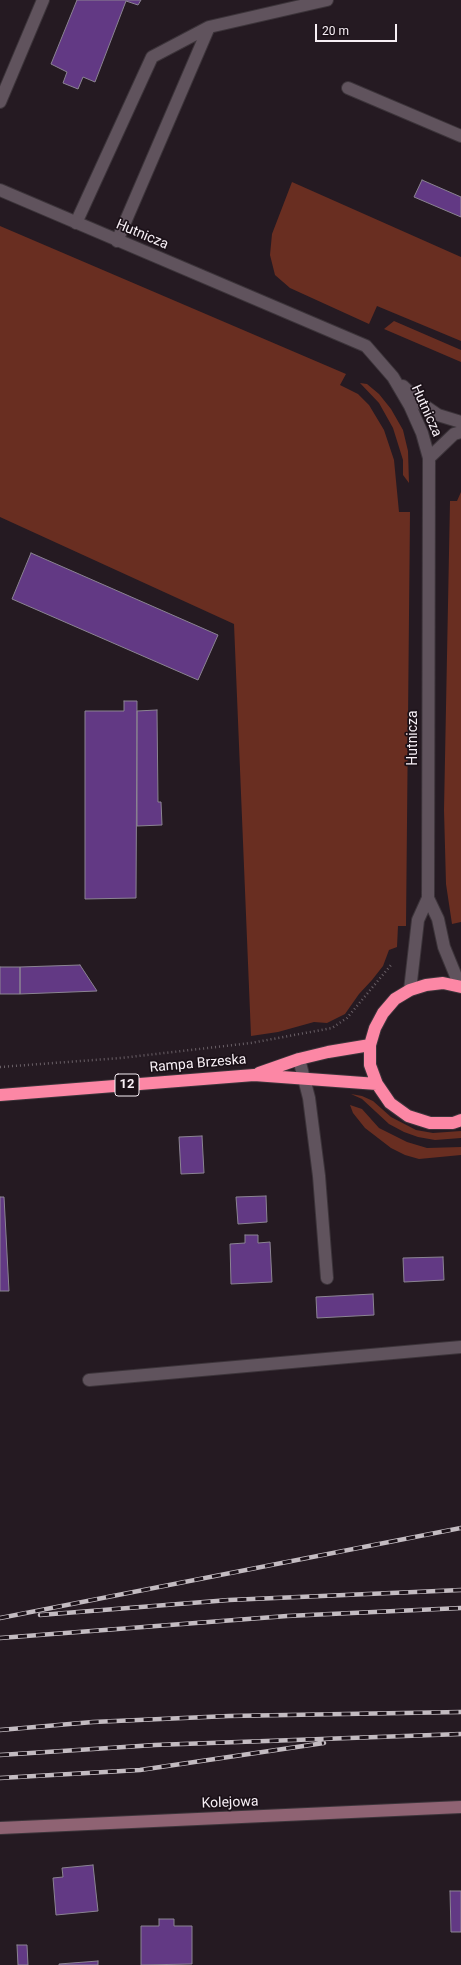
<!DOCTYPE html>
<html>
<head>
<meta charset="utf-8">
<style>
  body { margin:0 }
  #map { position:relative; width:461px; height:1965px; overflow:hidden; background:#251a22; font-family:Roboto,sans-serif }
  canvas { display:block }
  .scale { position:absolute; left:315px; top:24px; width:82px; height:18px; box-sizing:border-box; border:2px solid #f7eff5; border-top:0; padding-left:5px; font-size:12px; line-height:14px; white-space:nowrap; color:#f7eff5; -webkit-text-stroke:3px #1b1118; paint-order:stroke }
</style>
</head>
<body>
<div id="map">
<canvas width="461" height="1965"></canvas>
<div class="scale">20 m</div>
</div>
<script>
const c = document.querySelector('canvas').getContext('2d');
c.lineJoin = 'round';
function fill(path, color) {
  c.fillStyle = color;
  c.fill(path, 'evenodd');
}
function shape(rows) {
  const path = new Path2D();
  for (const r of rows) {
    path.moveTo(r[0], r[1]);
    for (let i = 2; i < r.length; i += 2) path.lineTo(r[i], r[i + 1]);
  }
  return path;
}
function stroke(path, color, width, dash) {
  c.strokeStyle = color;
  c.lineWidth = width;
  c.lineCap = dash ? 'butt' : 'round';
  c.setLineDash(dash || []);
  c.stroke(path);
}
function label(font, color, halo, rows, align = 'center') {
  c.font = font + ' Roboto,sans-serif';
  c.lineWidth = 3.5;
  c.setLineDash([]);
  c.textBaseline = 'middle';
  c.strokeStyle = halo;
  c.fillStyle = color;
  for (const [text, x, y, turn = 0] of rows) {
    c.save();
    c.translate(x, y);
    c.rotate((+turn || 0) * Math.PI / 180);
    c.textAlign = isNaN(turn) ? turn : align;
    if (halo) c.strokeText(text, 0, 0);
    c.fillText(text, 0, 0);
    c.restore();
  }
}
const green = shape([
  [292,182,461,257,461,341,377,306,369,324,290,288,275,275,270,255,272,234],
  [0,226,346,374,340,385,358,394,369,405,384,430,394,460,399,512,410,512,406,926,398,926,397,947,389,950,383,966,372,980,359,994,345,1014,327,1023,314,1022,278,1032,251,1036,234,624,0,517],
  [394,321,461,350,461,362,384,329],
  [360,383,367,384,379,394,391,409,403,430,408,451,409,483,403,475,403,460,393,428,379,403],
  [461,492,461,922,452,924,446,884,444,810,450,501,457,501],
  [351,1094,362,1096,373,1101,391,1117,416,1130,433,1133,461,1131,461,1138,435,1140,418,1137,404,1132,389,1124,362,1099],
  [350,1105,362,1109,379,1128,407,1142,427,1148,461,1147,461,1155,419,1159,405,1155,391,1148,365,1128,353,1113]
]);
const building = shape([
  [77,0,141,0,138,5,126,1,95,82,83,77,78,89,63,83,67,72,51,64,77,0],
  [422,180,461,197,461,217,414,197,422,180],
  [31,553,218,635,198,680,12,599,31,553],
  [124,701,137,701,136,898,85,899,85,711,124,711,124,701],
  [157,710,158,802,161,802,162,825,137,826,137,711,157,710],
  [80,965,97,991,20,994,20,967,80,965],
  [0,967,20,967,20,994,0,994,0,967],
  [202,1136,204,1173,181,1174,179,1137,202,1136],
  [266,1196,267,1222,238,1224,236,1197,266,1196],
  [0,1197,4,1197,9,1291,0,1291,0,1197],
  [245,1235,258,1235,258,1243,270,1242,272,1282,231,1284,230,1244,245,1243,245,1235],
  [443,1257,444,1280,404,1282,403,1258,443,1257],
  [373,1294,374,1315,317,1318,316,1297,373,1294],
  [93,1865,98,1911,56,1915,53,1878,63,1877,62,1868,93,1865],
  [450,1891,461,1891,461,1932,451,1932,450,1891],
  [159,1919,174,1919,174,1926,192,1926,192,1964,141,1965,141,1926,159,1926,159,1919],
  [17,1945,27,1945,28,1965,18,1965,17,1945],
  [98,1961,98,1965,59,1965,59,1964,98,1961]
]);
const path = shape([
  [0,1067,121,1058,251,1043,332,1028,347,1018,391,965]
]);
const lane = shape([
  [348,88,461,136],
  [0,102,43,0],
  [76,223,152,57,209,27,327,0],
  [117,241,209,27],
  [299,1059,309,1098,319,1176,327,1278],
  [89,1380,461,1347]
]);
const street = shape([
  [0,190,366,346,393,377,410,406,422,433,429,458,428,898,438,919,444,947,460,986],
  [403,386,422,404,438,415,461,422],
  [429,458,454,434,461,432],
  [410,990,418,920,428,898]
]);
const secondary = shape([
  [0,1828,461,1807]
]);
const highway = shape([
  [461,987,443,983,426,985,410,990,395,999,383,1013,375,1028,370,1045,370,1065,377,1084,390,1103,408,1116,430,1123,453,1123,461,1120],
  [259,1073,299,1059,328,1052,370,1045],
  [0,1095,254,1075,377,1084]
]);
const rail = shape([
  [40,1615,229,1600,461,1590],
  [0,1618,461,1528],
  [0,1638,287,1616,461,1608],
  [0,1730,93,1722,229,1716,461,1712],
  [0,1755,155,1745,461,1734],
  [0,1778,140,1770,324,1743]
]);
const shields = [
  [127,1085,24]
];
const shieldNames = [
  ["12",127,1085]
];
const streetNames = [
  ["Hutnicza",142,235,23],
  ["Hutnicza",426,411,66],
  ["Hutnicza",413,738,-90],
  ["Rampa Brzeska",198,1064,-5],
  ["Kolejowa",230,1803,-2]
];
fill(green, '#692e21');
fill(building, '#623984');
stroke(building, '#8b8492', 1);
stroke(lane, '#3c343a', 14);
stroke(street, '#3c343a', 14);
stroke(secondary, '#3c343a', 14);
stroke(highway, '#3c343a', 14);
stroke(path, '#6a6067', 2.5, [1, 3]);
stroke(lane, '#60535d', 12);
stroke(street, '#60535d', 12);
stroke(secondary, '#8f6373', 12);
stroke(highway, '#fc87a5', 12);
stroke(rail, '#c3bbc1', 4.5);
stroke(rail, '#1b1118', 3, [9]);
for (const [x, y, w] of shields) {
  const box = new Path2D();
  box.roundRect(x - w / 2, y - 11, w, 22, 3);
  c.fillStyle = '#1b1118';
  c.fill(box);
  stroke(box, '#f7eff5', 1);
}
label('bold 13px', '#f7eff5', null, shieldNames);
label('14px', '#f7eff5', '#1b1118', streetNames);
</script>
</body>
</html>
